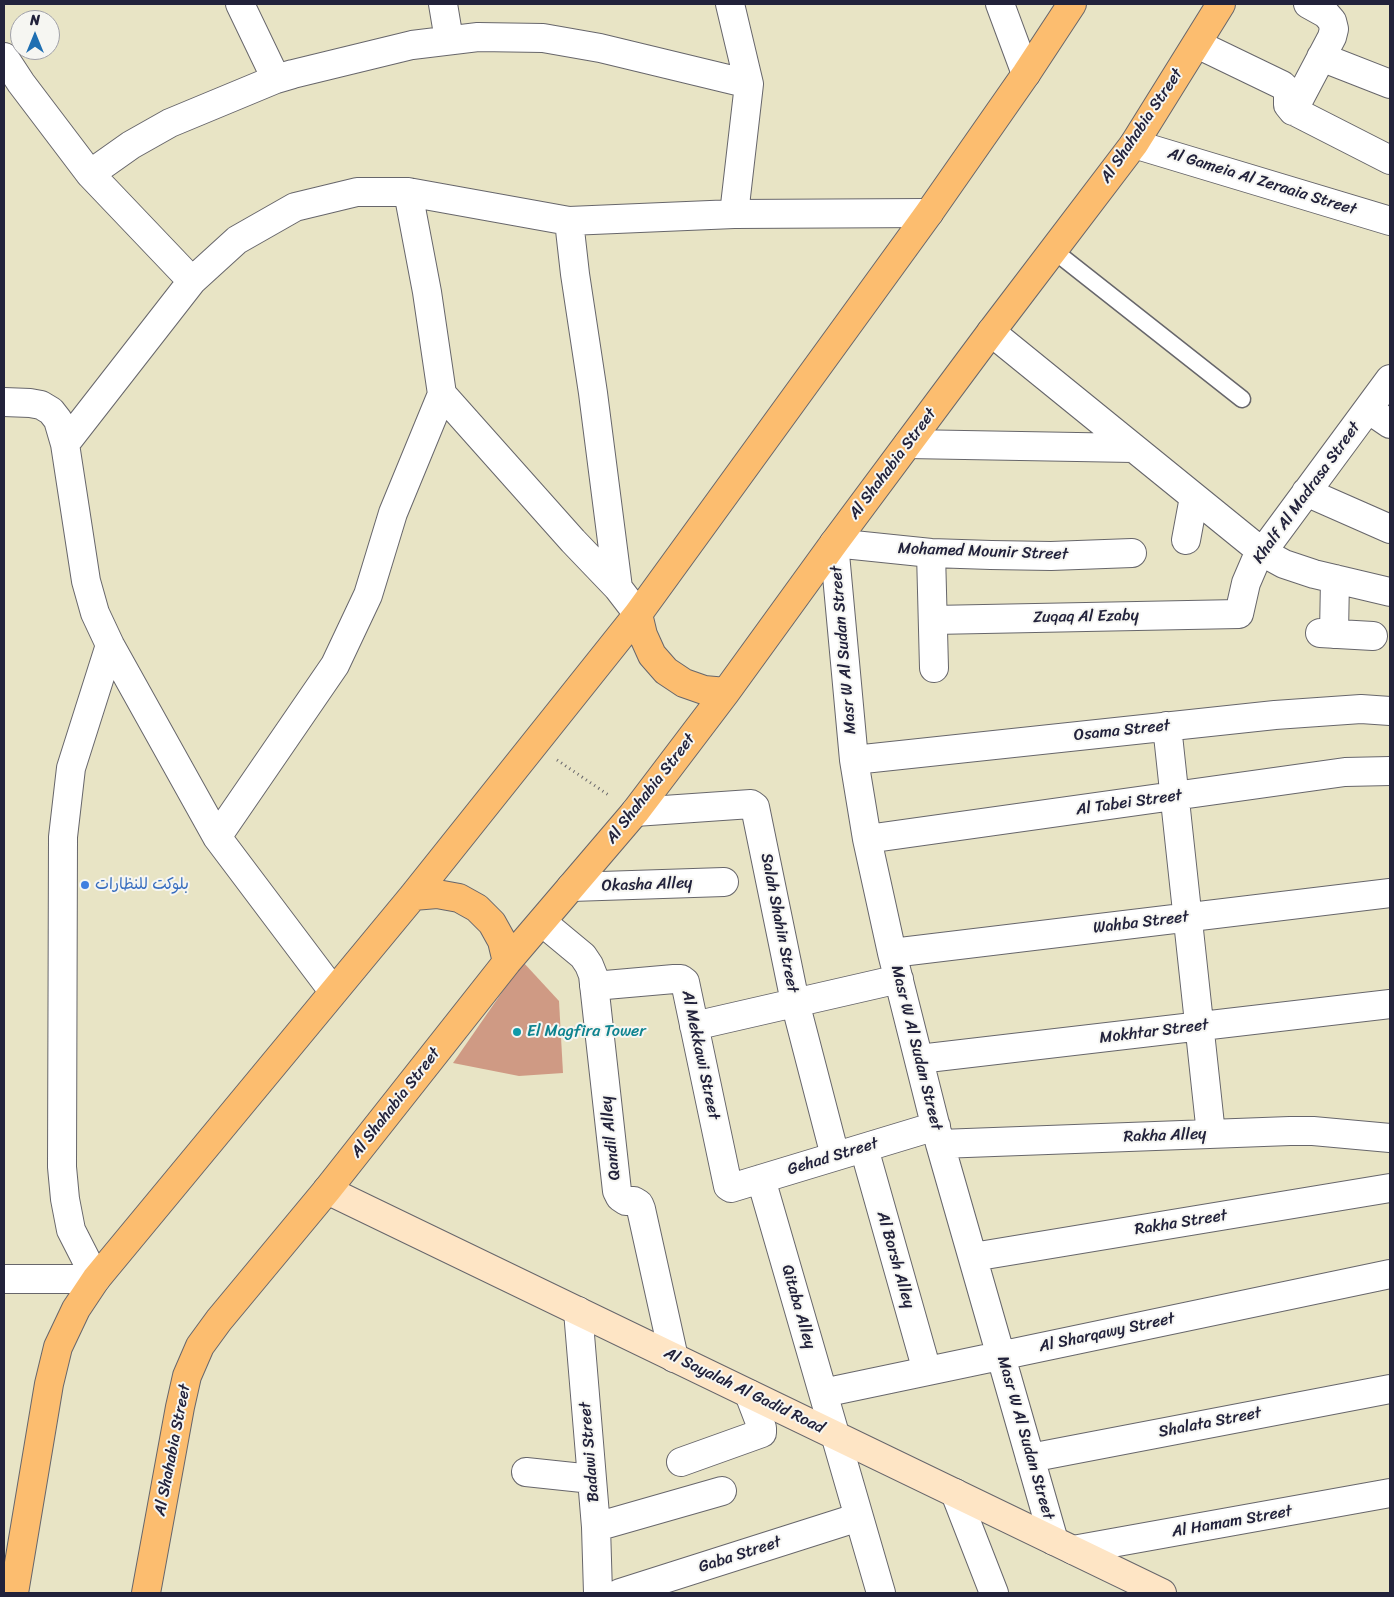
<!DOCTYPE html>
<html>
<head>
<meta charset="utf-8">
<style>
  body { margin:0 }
  #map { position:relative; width:1394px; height:1597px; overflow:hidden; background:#e8e4c5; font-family:Sriracha,sans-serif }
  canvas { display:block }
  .frame { position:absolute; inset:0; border:5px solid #22223b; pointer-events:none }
  .north { position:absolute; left:10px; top:10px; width:50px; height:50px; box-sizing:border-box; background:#f6f6f2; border:1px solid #a1a1a9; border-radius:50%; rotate:0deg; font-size:14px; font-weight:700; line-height:20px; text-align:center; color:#22223b }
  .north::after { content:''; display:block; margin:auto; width:18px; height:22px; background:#1f6fb2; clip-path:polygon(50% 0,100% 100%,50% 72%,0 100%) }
</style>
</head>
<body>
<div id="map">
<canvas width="1394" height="1597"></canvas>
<div class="frame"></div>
<div class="north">N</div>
</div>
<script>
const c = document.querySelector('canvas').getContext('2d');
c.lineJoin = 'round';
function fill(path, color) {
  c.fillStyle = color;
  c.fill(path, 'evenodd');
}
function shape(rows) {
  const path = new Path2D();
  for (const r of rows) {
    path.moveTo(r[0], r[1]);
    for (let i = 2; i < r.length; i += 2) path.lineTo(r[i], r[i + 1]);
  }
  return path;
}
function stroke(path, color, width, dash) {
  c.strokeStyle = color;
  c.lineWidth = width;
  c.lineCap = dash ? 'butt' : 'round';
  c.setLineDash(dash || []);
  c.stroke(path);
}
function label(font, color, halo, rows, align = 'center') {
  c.font = font + ' Sriracha,"Playpen Sans Arabic",sans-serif';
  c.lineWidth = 4;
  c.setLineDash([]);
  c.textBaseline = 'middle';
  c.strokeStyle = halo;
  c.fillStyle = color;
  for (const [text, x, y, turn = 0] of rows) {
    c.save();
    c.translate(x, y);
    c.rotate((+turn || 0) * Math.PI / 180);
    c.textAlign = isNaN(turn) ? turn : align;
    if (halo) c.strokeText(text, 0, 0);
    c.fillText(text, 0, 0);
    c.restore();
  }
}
const building = shape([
  [523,962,559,1001,563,1073,519,1076,453,1063]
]);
const path = shape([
  [557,760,610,796]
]);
const lane = shape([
  [1053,250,1242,399]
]);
const street = shape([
  [240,4,276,79],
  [443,4,449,40],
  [730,4,749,84,734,214,929,213],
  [1000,4,1026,74],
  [1197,44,1282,85,1288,91,1288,105,1292,110,1390,160],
  [4,57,21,83,90,174,192,281],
  [1321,57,1390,84],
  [1293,111,1332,37,1334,29,1332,21,1326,14,1308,4],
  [1134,144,1390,221],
  [90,174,131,145,170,123,276,79,293,74,412,45,478,37,543,38,600,48,749,84],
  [408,192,427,292,442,394,573,541,618,588,638,614],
  [569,221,575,274,593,393,618,588],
  [991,332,1262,552,1284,564,1314,574,1390,592],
  [4,402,30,403,41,405,51,411,58,420,65,444,86,581,95,613,110,645,217,837,333,991],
  [1368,409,1390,424],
  [65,444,192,281,237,240,295,207,357,192,408,192,569,221,734,214],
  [908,444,1133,448],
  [1306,492,1390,529],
  [1186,540,1194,497],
  [931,553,934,668],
  [933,620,1239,614,1246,583,1255,562,1390,379],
  [1320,633,1373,636],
  [1334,634,1335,579],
  [1167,726,1211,1134],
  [854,760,1275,715,1361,709,1390,711],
  [635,812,751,804,755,807,795,1002,835,1156],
  [217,837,335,665,368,595,393,513,442,394],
  [867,839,1345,772,1390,771],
  [571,887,724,882],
  [542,922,583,956,589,965,593,975,617,1191,620,1197,626,1201,634,1201,639,1204,641,1209,674,1358],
  [892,953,1390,893],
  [594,986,674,979,681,979,685,982,728,1186,731,1188,936,1126],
  [694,1026,899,979],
  [919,1059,1390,1004],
  [940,1144,1290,1131,1313,1131,1390,1138],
  [864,1148,927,1371],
  [761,1179,881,1593],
  [973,1257,1390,1188],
  [4,1279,96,1279,71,1230,65,1199,62,1167,63,837,71,768,110,645],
  [578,1311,596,1527,598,1593],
  [823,1393,1390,1274],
  [1030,1458,1390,1389],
  [681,1462,762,1433,762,1428,749,1394],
  [526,1472,592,1479],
  [955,1493,994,1593],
  [596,1527,722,1491],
  [1054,1541,940,1144,892,953,867,839,854,760,834,543,931,553,991,555,1051,556,1132,553],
  [1073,1550,1390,1493],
  [620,1593,859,1517]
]);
const secondary = shape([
  [327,1190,1162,1593]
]);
const highway = shape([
  [638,614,643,635,652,655,666,671,684,683,704,690,726,692],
  [413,896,437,894,459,898,477,908,492,923,502,941,507,962],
  [14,1593,49,1384,58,1347,76,1309,96,1279,413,896,638,614,929,213,1026,74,1072,4],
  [146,1593,180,1407,187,1376,200,1346,219,1320,327,1190,507,962,635,812,726,692,834,543,991,332,1134,144,1221,4]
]);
const markers = [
  [85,885,5,"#3f7fe0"],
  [517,1032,5,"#0f9aa8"]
];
const streetNames = [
  ["Al Shahabia Street",1142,126,-56],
  ["Al Gameia Al Zeraaia Street",1262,182,17],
  ["Al Shahabia Street",893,464,-53],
  ["Khalf Al Madrasa Street",1307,493,-54],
  ["Mohamed Mounir Street",983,552,2],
  ["Zuqaq Al Ezaby",1086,617,-1],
  ["Masr W Al Sudan Street",844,650,-95],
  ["Osama Street",1122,731,-6],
  ["Al Shahabia Street",651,789,-52],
  ["Al Tabei Street",1129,803,-8],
  ["Okasha Alley",647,885,-2],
  ["Salah Shahin Street",779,923,79],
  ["Wahba Street",1141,923,-7],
  ["Mokhtar Street",1154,1032,-7],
  ["Masr W Al Sudan Street",916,1048,76],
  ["Al Mekkawi Street",700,1055,78],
  ["Al Shahabia Street",396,1103,-52],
  ["Rakha Alley",1165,1136,-2],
  ["Qandil Alley",611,1138,-96],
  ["Gehad Street",833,1157,-17],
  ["Rakha Street",1181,1223,-9],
  ["Al Borsh Alley",895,1260,74],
  ["Qitaba Alley",798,1307,74],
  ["Al Sharqawy Street",1107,1333,-12],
  ["Al Sayalah Al Gadid Road",744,1391,26],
  ["Shalata Street",1210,1423,-11],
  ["Masr W Al Sudan Street",1025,1438,74],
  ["Al Shahabia Street",173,1450,-79],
  ["Badawi Street",590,1452,-95],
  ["Al Hamam Street",1232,1522,-10],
  ["Gaba Street",740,1555,-18]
];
const shopNames = [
  ["بلوكت للنظارات",95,885]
];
const cultureNames = [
  ["El Magfira Tower",527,1032]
];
fill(building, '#cf9a84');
stroke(lane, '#67666b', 19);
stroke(street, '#67666b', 30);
stroke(secondary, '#67666b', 30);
stroke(highway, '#67666b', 30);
stroke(path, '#67666b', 3, [1, 4]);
stroke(lane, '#fff', 16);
stroke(street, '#fff', 28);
stroke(secondary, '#fee5c5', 28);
stroke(highway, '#fcbd6f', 28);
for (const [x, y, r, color] of markers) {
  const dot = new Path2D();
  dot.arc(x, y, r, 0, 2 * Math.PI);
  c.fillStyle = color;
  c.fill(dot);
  stroke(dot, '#f6f6f2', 2);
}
label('16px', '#22223b', '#f6f6f2', streetNames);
label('16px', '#366cbe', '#f6f6f2', shopNames, 'left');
label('16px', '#0d838f', '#f6f6f2', cultureNames, 'left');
</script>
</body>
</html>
